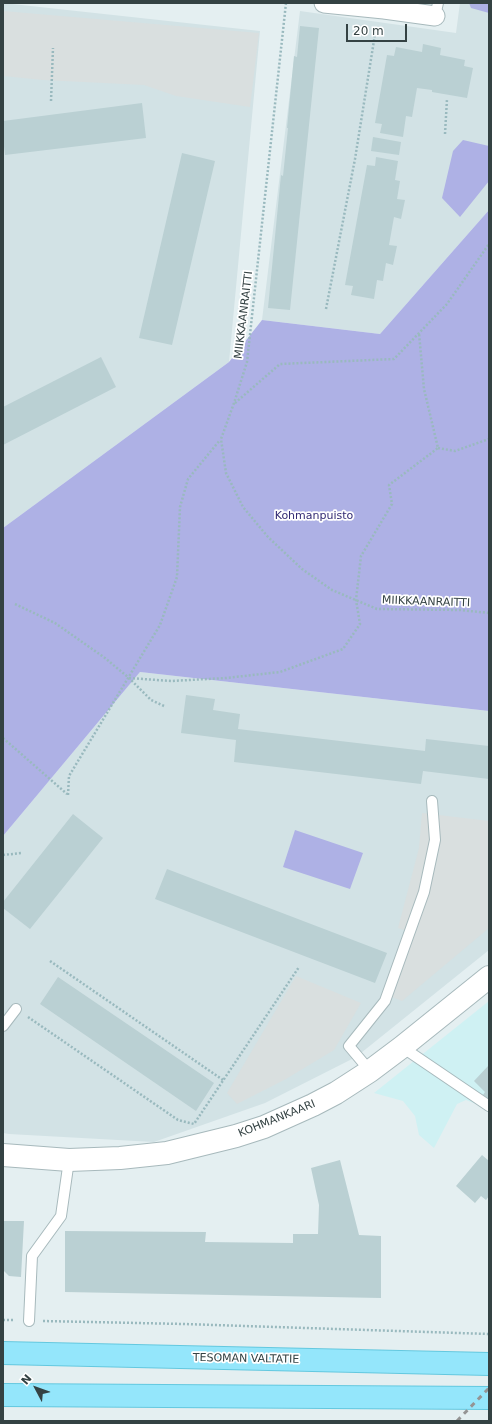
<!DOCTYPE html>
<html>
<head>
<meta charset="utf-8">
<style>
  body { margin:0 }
  #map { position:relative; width:492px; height:1424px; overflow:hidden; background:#e4eff1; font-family:"DejaVu Sans",sans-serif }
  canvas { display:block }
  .frame { position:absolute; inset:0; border:4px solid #344243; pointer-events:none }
  .north { position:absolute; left:16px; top:1368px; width:40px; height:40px; -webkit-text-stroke:3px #fff; paint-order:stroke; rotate:311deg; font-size:11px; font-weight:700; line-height:16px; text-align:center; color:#344243 }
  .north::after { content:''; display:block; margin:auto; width:14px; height:18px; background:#344243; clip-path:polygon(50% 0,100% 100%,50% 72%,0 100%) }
  .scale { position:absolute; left:346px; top:24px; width:61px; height:18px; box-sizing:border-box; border:2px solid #344243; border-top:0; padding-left:5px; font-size:12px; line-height:14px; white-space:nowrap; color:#344243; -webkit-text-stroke:3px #fff; paint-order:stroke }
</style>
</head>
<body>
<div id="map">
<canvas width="492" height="1424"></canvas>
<div class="frame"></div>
<div class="north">N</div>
<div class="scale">20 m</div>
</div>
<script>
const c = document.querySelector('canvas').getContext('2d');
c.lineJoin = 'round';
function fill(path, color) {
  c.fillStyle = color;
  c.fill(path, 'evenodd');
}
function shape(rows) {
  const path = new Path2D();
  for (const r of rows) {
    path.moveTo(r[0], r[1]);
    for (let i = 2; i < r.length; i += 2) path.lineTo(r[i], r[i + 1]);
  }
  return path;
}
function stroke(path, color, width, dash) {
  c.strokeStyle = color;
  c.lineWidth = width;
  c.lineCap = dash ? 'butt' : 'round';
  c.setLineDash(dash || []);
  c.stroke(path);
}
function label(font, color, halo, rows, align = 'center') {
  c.font = font + ' "DejaVu Sans",sans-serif';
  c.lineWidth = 3.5;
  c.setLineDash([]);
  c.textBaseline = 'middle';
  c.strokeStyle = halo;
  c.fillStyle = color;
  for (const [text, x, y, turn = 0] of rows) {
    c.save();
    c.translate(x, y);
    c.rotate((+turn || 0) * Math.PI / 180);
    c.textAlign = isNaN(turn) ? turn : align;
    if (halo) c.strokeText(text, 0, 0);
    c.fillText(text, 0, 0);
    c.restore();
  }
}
const residential = shape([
  [3,3,260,31,229,362,3,528],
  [460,3,489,3,489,210,380,334,262,320,300,11,456,33],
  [140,672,489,711,489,950,356,1057,265,1103,154,1142,9,1134,3,1133,3,836]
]);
const commercial = shape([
  [489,1001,489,1113,481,1106,466,1100,457,1104,434,1148,419,1135,415,1116,403,1101,374,1093]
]);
const green = shape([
  [469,3,489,3,489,13,471,8],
  [463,140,489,146,489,181,460,217,442,198,453,151],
  [489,210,489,711,140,672,3,836,3,528,229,362,262,320,380,334],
  [295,830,363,853,350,889,283,867]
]);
const parking = shape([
  [3,11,259,33,250,107,176,96,144,85,43,80,3,76],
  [422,813,489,821,489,928,402,1001,392,997,415,934,398,928,419,848],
  [296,976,361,1003,334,1050,286,1079,237,1104,227,1093]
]);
const building = shape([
  [300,26,319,28,290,310,268,308,281,175,283,176,288,128,287,128,294,56,297,57],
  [423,44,441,48,440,55,465,60,464,66,473,68,467,98,432,92,432,90,417,88,412,117,406,116,403,137,380,133,382,124,375,123,387,55,394,56,396,47,422,52],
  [142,103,146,138,5,155,3,138,3,121],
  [373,137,401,142,399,155,371,151],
  [182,153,215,161,172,345,139,338],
  [376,157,398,161,395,180,400,181,397,199,405,200,401,219,394,217,389,245,397,246,393,265,386,263,383,281,377,280,374,299,351,295,353,286,345,285,367,165,375,166],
  [101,357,116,387,3,445,3,407],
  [186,695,215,699,213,710,240,714,238,729,425,751,426,739,489,746,489,779,423,771,421,784,234,762,236,740,181,733],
  [73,814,103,838,30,929,3,908,3,902],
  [167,869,387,953,375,983,155,899],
  [58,977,214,1083,196,1111,40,1004],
  [489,1065,489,1101,483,1095,485,1092,474,1081],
  [482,1155,489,1161,489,1186,488,1188,489,1189,489,1196,486,1200,481,1196,475,1203,456,1186],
  [340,1160,359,1235,381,1236,381,1298,65,1292,65,1231,206,1232,205,1242,293,1243,293,1234,318,1234,319,1205,311,1168],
  [3,1221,24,1221,21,1277,9,1276,3,1270]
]);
const path = shape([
  [286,3,247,362,234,403,221,439,226,473,243,507,268,537,302,569,332,590,377,609,460,610,489,613],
  [51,101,53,48],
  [445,134,447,99],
  [326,309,355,159,376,28],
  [235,403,280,364,394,359,447,304,489,244],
  [438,448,455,451,489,439],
  [15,604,55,623,105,658,129,678,151,700,164,706],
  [129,678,171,681,226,678,280,672,343,649,360,624,356,600,361,556,392,504,389,485,438,448,424,389,419,333],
  [3,738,67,794],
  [68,795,69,776,160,625,177,577,180,507,188,479,220,440],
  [3,855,22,853],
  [50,961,223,1080],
  [28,1017,178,1120,194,1124,299,967],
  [3,1320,14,1320],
  [43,1321,184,1324,489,1334]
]);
const service = shape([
  [435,16,438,3],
  [3,1026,16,1009],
  [402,1047,489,1106],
  [370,1071,349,1046,385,1001,424,892,435,840,432,801],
  [29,1321,32,1256,61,1216,69,1160]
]);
const minor = shape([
  [324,3,384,9,435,16]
]);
const tertiary = shape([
  [3,1155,69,1160,120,1158,167,1153,236,1136,264,1127,313,1105,336,1093,370,1071,402,1047,489,977]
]);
const primary = shape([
  [3,1353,489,1364],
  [3,1395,489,1398]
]);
const rail = shape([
  [457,1421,489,1388]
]);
const streetNames = [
  ["MIIKKAANRAITTI",244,315,-83],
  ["MIIKKAANRAITTI",426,602,2],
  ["KOHMANKAARI",277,1119,-22],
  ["TESOMAN VALTATIE",246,1359,1]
];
const parkNames = [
  ["Kohmanpuisto",314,516]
];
fill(residential, '#d2e2e5');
fill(commercial, '#cff1f3');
fill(green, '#aeb1e5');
fill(parking, '#d9dfdf');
fill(building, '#bad0d3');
stroke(service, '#a7b9bc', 12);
stroke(minor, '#a7b9bc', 21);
stroke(tertiary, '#a7b9bc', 24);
stroke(primary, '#64c8df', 24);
stroke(path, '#99b9be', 2.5, [2, 2]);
stroke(service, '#fff', 10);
stroke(minor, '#fff', 19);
stroke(tertiary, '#fff', 22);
stroke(primary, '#94e6fb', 22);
stroke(rail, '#949494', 3, [5, 5]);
label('11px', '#344243', '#fff', streetNames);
label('11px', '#322a73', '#fff', parkNames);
</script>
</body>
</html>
